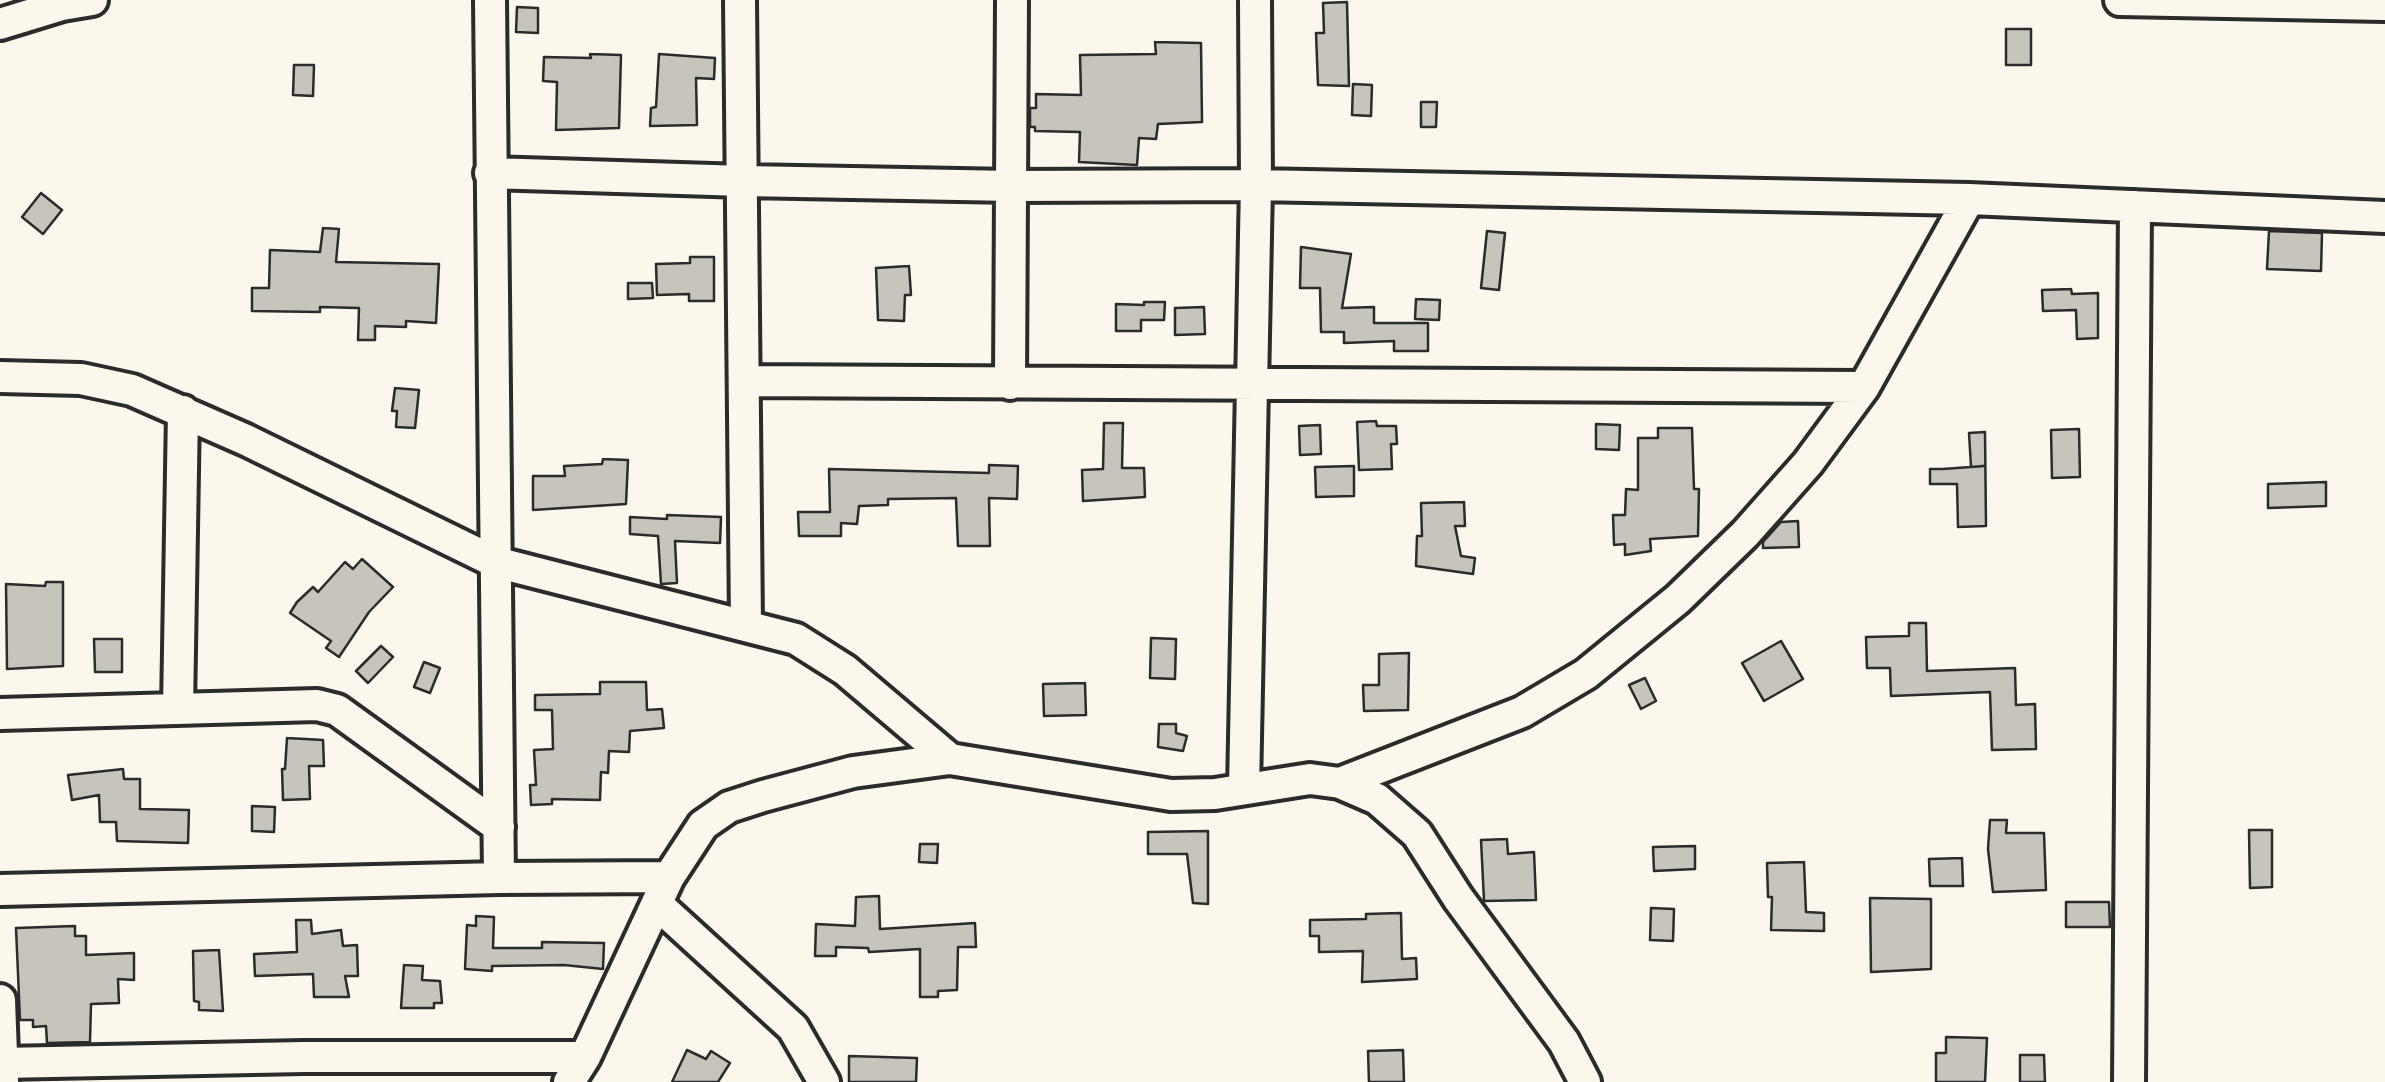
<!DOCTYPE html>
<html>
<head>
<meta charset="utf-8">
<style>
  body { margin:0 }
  canvas { display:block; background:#fbf7ec }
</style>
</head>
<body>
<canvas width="2385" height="1082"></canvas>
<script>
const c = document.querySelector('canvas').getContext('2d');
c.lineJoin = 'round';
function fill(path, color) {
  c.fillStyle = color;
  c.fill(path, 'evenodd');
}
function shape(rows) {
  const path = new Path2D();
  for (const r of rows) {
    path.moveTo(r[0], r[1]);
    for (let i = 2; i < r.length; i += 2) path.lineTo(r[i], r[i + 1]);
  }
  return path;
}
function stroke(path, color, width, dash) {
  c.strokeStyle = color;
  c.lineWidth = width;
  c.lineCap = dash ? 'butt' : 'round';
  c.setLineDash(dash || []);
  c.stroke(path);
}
const building = shape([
  [1347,2,1349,86,1318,85,1316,33,1324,33,1323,3,1347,2],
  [517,7,538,8,538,33,516,32,517,7],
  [2006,29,2031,29,2031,65,2006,65,2006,29],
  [1155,42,1201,43,1202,122,1158,124,1156,139,1139,138,1137,165,1079,162,1080,132,1035,131,1035,127,1030,127,1030,108,1036,108,1036,94,1081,95,1080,55,1156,54,1155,42],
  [590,54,621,55,619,128,556,130,557,82,543,81,544,57,591,58,590,54],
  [659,54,715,58,714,79,696,78,697,125,650,126,651,108,656,107,659,54],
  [294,65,314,65,313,96,293,95,294,65],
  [1353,84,1372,85,1371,116,1352,115,1353,84],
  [1421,102,1437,102,1436,127,1421,127,1421,102],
  [41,193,62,210,43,234,22,217,41,193],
  [323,228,339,229,336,262,439,264,436,323,406,321,406,327,375,326,375,340,358,340,359,308,320,307,320,312,252,311,252,288,269,288,270,250,320,252,323,228],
  [1487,231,1505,233,1499,290,1481,288,1487,231],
  [2269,231,2322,233,2321,271,2267,269,2269,231],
  [1301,247,1351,254,1342,308,1374,307,1374,323,1428,323,1428,351,1394,351,1394,341,1344,343,1344,332,1321,332,1320,288,1300,288,1301,247],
  [690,257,714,257,714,301,689,301,689,294,657,295,656,264,690,263,690,257],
  [909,266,911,295,905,295,904,321,878,320,876,268,909,266],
  [628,283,652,283,653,298,628,299,628,283],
  [2071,289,2072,294,2098,293,2098,338,2077,339,2076,310,2043,311,2042,290,2071,289],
  [1416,299,1440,300,1439,320,1415,319,1416,299],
  [1144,302,1165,302,1164,320,1141,320,1141,331,1116,331,1116,304,1144,305,1144,302],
  [1204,307,1205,334,1175,335,1175,308,1204,307],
  [395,388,419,390,415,428,396,427,397,411,392,411,395,388],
  [1376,421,1377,426,1396,426,1397,444,1391,444,1392,469,1359,470,1357,422,1376,421],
  [1104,423,1123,423,1122,468,1144,468,1145,497,1083,501,1082,470,1103,469,1104,423],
  [1596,424,1620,425,1619,450,1596,449,1596,424],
  [1320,425,1321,454,1300,455,1299,426,1320,425],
  [1658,428,1692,428,1694,489,1699,489,1698,536,1650,539,1651,551,1625,555,1625,544,1614,545,1613,515,1625,515,1626,489,1638,490,1638,438,1658,438,1658,428],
  [2079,429,2080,477,2052,478,2051,430,2079,429],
  [1985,432,1986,526,1958,527,1957,484,1930,484,1930,469,1943,469,1984,466,1971,467,1969,433,1985,432],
  [603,459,628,460,626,504,533,510,533,476,565,476,564,466,602,464,603,459],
  [989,465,1018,466,1017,499,989,498,990,546,958,546,956,498,888,499,888,505,859,506,857,524,841,523,841,536,799,536,798,512,830,512,829,469,989,473,989,465],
  [1354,466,1354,496,1316,497,1315,467,1354,466],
  [2326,482,2326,506,2268,508,2268,484,2326,482],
  [1464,502,1465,526,1455,526,1461,556,1475,558,1473,574,1416,566,1417,536,1422,536,1421,503,1464,502],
  [667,515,721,517,720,543,675,541,677,583,661,584,658,536,630,534,630,517,667,519,667,515],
  [1798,521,1799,547,1763,548,1763,542,1781,522,1798,521],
  [362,559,393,587,369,612,339,657,326,648,331,641,290,613,297,602,313,587,318,592,345,562,353,569,362,559],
  [46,582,63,582,63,666,7,669,6,584,45,586,46,582],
  [1909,623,1926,623,1927,671,2015,668,2016,705,2035,704,2036,749,1992,750,1990,692,1891,696,1890,668,1867,668,1866,637,1909,636,1909,623],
  [1151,638,1176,639,1175,679,1150,678,1151,638],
  [94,639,122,639,122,672,95,672,94,639],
  [1781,641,1803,679,1764,701,1742,663,1781,641],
  [381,646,393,657,368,683,356,671,381,646],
  [1409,653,1408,710,1364,711,1363,685,1379,685,1379,654,1409,653],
  [424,662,440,668,430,693,414,687,424,662],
  [1645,678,1656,701,1641,709,1629,685,1645,678],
  [600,682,646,682,647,710,662,709,664,728,630,731,629,752,609,751,608,773,601,772,600,800,552,799,552,804,531,805,530,785,536,785,534,750,553,749,552,710,535,710,535,695,600,694,600,682],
  [1085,683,1086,715,1044,716,1043,684,1085,683],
  [1159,724,1176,724,1176,733,1187,736,1183,751,1158,747,1159,724],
  [287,738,323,740,324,766,309,766,310,799,283,800,282,769,285,769,287,738],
  [123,769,124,779,140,779,140,809,189,810,188,843,117,841,116,822,100,822,99,795,72,800,68,775,123,769],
  [252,806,275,807,274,832,252,831,252,806],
  [1990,820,2007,820,2006,833,2044,833,2046,890,1993,892,1988,849,1990,820],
  [2249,830,2272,830,2272,887,2250,888,2249,830],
  [1208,831,1208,904,1193,903,1187,854,1148,854,1148,832,1208,831],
  [1507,839,1508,854,1534,852,1536,900,1484,901,1481,840,1507,839],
  [920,844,938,844,937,863,919,862,920,844],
  [1695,846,1695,869,1654,871,1653,847,1695,846],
  [1962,858,1963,886,1930,886,1929,859,1962,858],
  [1804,862,1806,912,1824,913,1824,931,1771,930,1772,897,1768,897,1767,863,1804,862],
  [879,896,880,929,975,923,976,947,958,947,957,990,938,991,938,997,920,997,920,949,869,952,868,948,836,947,836,956,815,956,816,924,855,926,856,897,879,896],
  [1870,898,1931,899,1931,969,1871,972,1870,898],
  [2066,902,2109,902,2110,927,2066,927,2066,902],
  [1651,908,1674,909,1673,941,1650,940,1651,908],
  [1401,913,1402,959,1416,958,1417,979,1362,982,1363,951,1319,952,1319,936,1310,936,1310,920,1366,919,1366,914,1401,913],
  [476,916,494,917,493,948,542,948,542,942,604,943,603,969,564,965,492,966,492,971,465,969,467,925,476,926,476,916],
  [296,920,311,920,312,934,341,930,343,946,357,945,358,976,345,976,349,997,314,997,313,974,255,976,254,954,297,952,296,920],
  [75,926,75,936,86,936,86,955,134,953,134,980,118,979,119,1003,91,1004,90,1042,47,1043,46,1026,33,1027,33,1020,20,1020,16,928,75,926],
  [219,950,223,1011,199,1010,199,1002,194,1001,193,951,219,950],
  [404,965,423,966,422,980,440,981,442,1003,434,1003,434,1008,401,1008,404,965],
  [1946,1037,1987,1038,1985,1082,1936,1082,1936,1053,1946,1053,1946,1037],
  [687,1050,706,1059,711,1051,730,1063,718,1082,672,1082,687,1050],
  [1403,1050,1404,1082,1369,1082,1368,1051,1403,1050],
  [2020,1055,2044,1055,2045,1082,2020,1082,2020,1055],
  [849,1056,917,1058,916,1082,849,1082,849,1056]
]);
const minor = shape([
  [740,0,746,624],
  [2120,0,2385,5],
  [0,24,62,5,92,0],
  [490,173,744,181,1013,186,1256,185,1969,199,2385,217],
  [0,377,81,379,132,390,246,440,495,562,796,639,845,670,950,759],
  [745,381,1864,387],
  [1010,384,1012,0],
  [178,709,183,411],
  [0,714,317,705,337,710,499,827],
  [1340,783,1522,712,1586,674,1678,599,1745,534,1808,463,1864,387,1969,199],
  [1244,789,1256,185,1255,0],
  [499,878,669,877],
  [0,890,499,878,490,0],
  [657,904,793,1028,824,1082],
  [0,1000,3,1082],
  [2,1063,304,1057,585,1057],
  [569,1082,585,1057,669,877,703,825,729,807,763,796,853,772,950,759,1171,795,1215,794,1310,779,1340,783,1377,799,1417,834,1458,898,1564,1042,1585,1082],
  [2129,1082,2135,206]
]);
fill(building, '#c7c4bc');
stroke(building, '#2b2b2b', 2.5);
stroke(minor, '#2b2b2b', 38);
stroke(minor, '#fbf7ec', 30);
</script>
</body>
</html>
